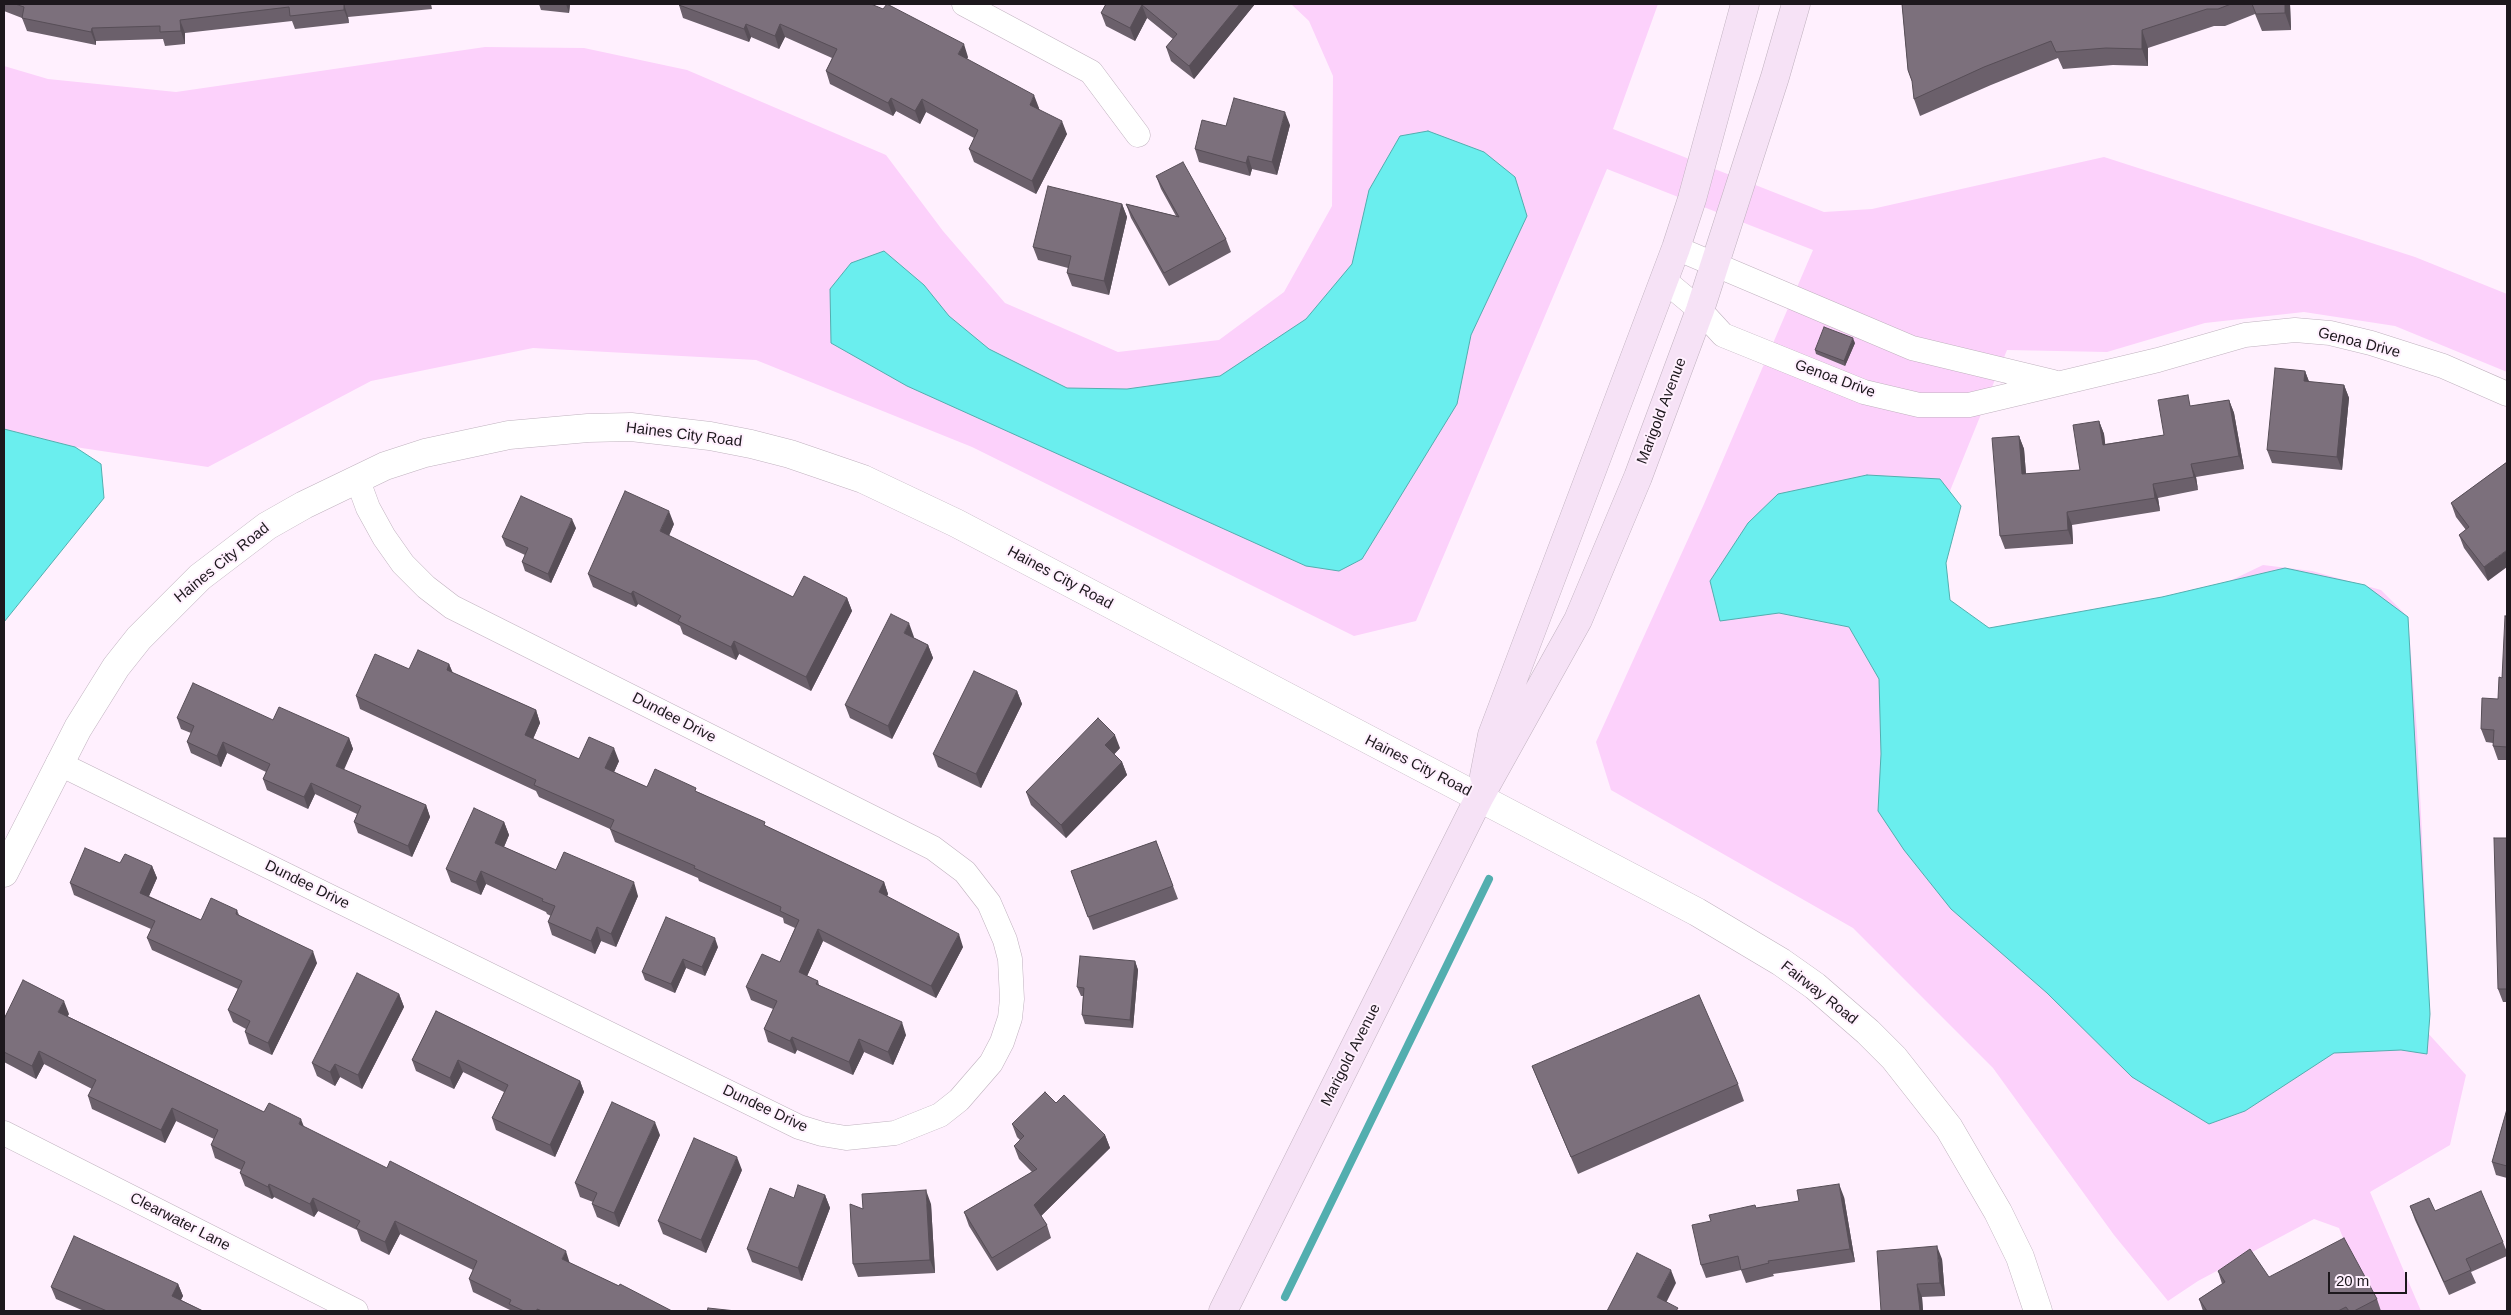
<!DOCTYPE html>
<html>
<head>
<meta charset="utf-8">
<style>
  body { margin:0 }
  #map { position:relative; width:2511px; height:1315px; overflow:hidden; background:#fff0fe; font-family:Arial,sans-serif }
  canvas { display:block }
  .frame { position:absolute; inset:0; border:5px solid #1d181d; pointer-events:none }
  .scale { position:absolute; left:2328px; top:1272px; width:79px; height:22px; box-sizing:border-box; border:2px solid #1d181d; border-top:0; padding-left:6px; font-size:15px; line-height:18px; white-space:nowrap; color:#1d181d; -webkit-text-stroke:4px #fff0fe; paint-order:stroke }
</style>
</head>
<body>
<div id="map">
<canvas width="2511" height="1315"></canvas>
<div class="frame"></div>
<div class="scale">20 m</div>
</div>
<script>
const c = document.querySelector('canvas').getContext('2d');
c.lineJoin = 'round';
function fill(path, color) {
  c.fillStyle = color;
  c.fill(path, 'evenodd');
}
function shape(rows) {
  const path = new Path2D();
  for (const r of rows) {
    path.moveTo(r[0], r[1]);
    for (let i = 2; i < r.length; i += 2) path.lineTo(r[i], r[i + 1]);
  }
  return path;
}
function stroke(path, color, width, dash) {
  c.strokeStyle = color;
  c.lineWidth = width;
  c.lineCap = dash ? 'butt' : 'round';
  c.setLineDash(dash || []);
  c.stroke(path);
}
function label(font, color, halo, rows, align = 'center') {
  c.font = font + ' Arial,sans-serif';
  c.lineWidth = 4;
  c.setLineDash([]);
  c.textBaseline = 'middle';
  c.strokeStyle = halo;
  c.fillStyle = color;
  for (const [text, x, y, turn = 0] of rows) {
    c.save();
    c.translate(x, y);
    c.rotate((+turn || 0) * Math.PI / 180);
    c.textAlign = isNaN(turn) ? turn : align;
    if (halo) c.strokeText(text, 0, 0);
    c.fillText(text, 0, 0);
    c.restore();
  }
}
const green = shape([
  [1291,4,1658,4,1613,129,1824,212,1872,209,2104,157,2415,257,2507,294,2507,372,2395,326,2304,312,2205,323,2107,352,2007,350,1939,518,1927,589,1989,628,2182,604,2263,565,2312,571,2381,590,2408,617,2417,732,2429,979,2416,1020,2466,1075,2450,1145,2370,1192,2421,1311,2373,1311,2339,1228,2314,1219,2198,1281,2168,1301,2114,1235,1993,1068,1853,928,1611,790,1596,742,1704,504,1813,250,1607,169,1416,621,1354,636,972,447,756,360,533,348,371,381,208,467,75,447,4,429,4,66,48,79,176,92,485,47,584,48,687,70,886,155,943,231,1005,303,1118,352,1219,340,1284,292,1332,206,1333,76,1309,21]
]);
const water = shape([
  [1428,131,1484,152,1515,177,1527,216,1471,335,1457,404,1362,559,1339,571,1306,566,907,386,831,343,830,289,851,263,884,251,924,285,949,316,989,349,1067,388,1127,389,1220,376,1306,319,1352,264,1369,190,1400,136,1428,131],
  [4,429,75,447,101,464,104,498,4,622,4,429],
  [1867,475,1940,479,1961,506,1946,563,1950,600,1989,628,2162,597,2285,568,2365,585,2408,617,2430,1014,2427,1054,2401,1050,2334,1053,2245,1111,2209,1124,2132,1077,2047,993,1951,909,1904,850,1878,811,1881,754,1879,679,1849,627,1779,613,1720,621,1710,581,1748,523,1778,494,1867,475]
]);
const stream = shape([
  [1285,1297,1489,879]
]);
const minor = shape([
  [964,4,1091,72,1138,135],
  [1676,248,1912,348,2053,382],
  [1664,280,1700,310,1723,335,1864,392,1919,405,1969,405,2158,360,2245,335,2295,330,2330,333,2371,343,2443,366,2507,394],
  [58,763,799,1127,822,1134,846,1138,895,1133,940,1115,959,1100,991,1063,1002,1042,1010,1018,1012,999,1010,959,1005,940,989,903,965,872,933,848,452,607,426,587,403,564,384,537,368,508,357,478],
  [4,1133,356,1311]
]);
const tertiary = shape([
  [4,873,78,728,116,667,139,638,200,577,267,526,304,505,385,466,425,453,509,435,588,428,631,427,710,436,751,444,790,454,863,479,956,523,1697,912,1781,962,1815,986,1868,1032,1894,1058,1949,1128,1998,1212,2020,1257,2038,1311]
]);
const secondary = shape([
  [1484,776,1492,735,1676,248,1692,199,1745,4],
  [1223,1311,1479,798,1578,620,1638,477,1700,310,1775,77,1796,4]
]);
const wall = shape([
  [4,4,431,4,432,9,348,17,349,23,295,29,292,21,185,33,185,44,165,46,163,39,96,41,96,45,27,31,22,18,4,11],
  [539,4,570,4,569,13,541,10],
  [1106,4,1255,4,1194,79,1171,61,1166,47,1173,39,1147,18,1135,41,1106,26,1101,13],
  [1902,4,2290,4,2291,30,2262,31,2255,14,2225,26,2214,26,2148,48,2148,66,2113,65,2063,69,2058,58,1991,85,1920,116,1914,99,1913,84,1908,70],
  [679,5,968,57,967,59,1039,108,1039,109,1067,134,1036,194,974,162,969,149,974,138,926,112,920,124,896,111,893,116,830,84,826,71,832,58,785,37,779,49,751,37,749,42,683,18],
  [1290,125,1277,175,1252,169,1250,176,1199,162,1195,149,1226,126],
  [1156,176,1226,239,1231,252,1169,286,1131,218,1126,204,1176,216,1161,189],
  [1122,204,1127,217,1109,295,1072,286,1067,273,1068,268,1038,260,1033,247],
  [1855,343,1845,366,1816,354,1815,350],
  [2305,371,2309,382,2344,385,2349,398,2342,470,2272,463,2267,450],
  [2229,400,2234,413,2244,469,2196,477,2198,490,2158,498,2160,511,2072,525,2073,544,2005,549,2000,536,2019,436,2024,449,2026,474,2080,470,2099,421,2104,434,2105,444,2164,435,2192,406],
  [2507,462,2488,581,2464,548,2459,535,2466,530,2456,517,2451,503],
  [674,524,669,536,793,597,847,598,852,611,811,691,739,654,736,660,683,634,680,626,638,604,636,607,593,587,588,574],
  [576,528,551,583,525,571,522,562,525,555,506,546,502,537],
  [2507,616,2507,760,2498,760,2493,746,2493,743,2486,742,2481,729,2498,699,2502,678],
  [914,637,914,638,928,645,933,658,892,739,850,718,845,705],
  [449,664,453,673,536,710,540,723,533,739,579,759,619,761,614,772,647,787,698,792,766,826,884,882,888,894,887,896,963,947,936,998,823,941,807,976,818,981,819,985,906,1035,893,1065,864,1052,853,1075,797,1050,795,1054,768,1042,764,1029,773,1009,751,1000,746,987,780,962,795,928,784,923,783,918,699,881,698,878,615,842,610,829,539,797,536,791,360,709,356,696,409,669],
  [1017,691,1022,704,981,788,938,767,933,754],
  [177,718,273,720,349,738,353,749,344,770,426,805,430,817,412,857,358,833,354,822,357,814,315,794,308,809,267,790,263,779,266,772,227,753,221,767,191,753,187,742,191,733,181,729],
  [1120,748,1114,754,1122,762,1127,775,1066,838,1031,805,1026,792],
  [504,822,509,835,504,847,556,870,638,896,616,947,601,941,595,954,552,935,548,922,551,916,547,914,546,912,486,884,481,895,451,882,446,869],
  [2507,838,2507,1002,2503,1002,2498,989],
  [1156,841,1178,899,1093,930,1071,871],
  [120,863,152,866,157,878,149,896,201,920,237,910,239,915,317,963,272,1055,249,1044,245,1032,246,1029,233,1022,228,1010,238,989,152,950,147,938,151,929,74,895,70,883],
  [718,947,705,976,686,968,675,993,645,980,642,972],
  [1135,961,1138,970,1133,1028,1085,1024,1082,1015,1083,996,1081,996,1077,987],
  [399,994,404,1007,362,1089,340,1077,335,1086,317,1076,312,1063],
  [436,1011,580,1081,584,1092,555,1157,496,1130,492,1118,504,1092,463,1072,454,1089,416,1071,412,1060],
  [69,1014,67,1016,264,1112,304,1127,570,1263,672,1311,512,1311,473,1292,469,1279,473,1270,400,1234,389,1255,361,1241,357,1230,318,1211,314,1217,274,1197,272,1199,245,1186,240,1173,241,1170,215,1158,211,1145,214,1139,176,1121,165,1143,92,1109,88,1096,92,1089,44,1064,36,1079,4,1062,4,1019],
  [1532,1066,1738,1084,1744,1101,1578,1174,1539,1083],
  [1056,1103,1105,1135,1110,1148,1041,1216,1047,1225,1051,1238,997,1271,969,1226,964,1212,1032,1172,1019,1159,1014,1146,1020,1140,1017,1137,1012,1124],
  [2507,1109,2507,1178,2496,1175,2492,1162],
  [660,1135,619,1227,597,1217,592,1204,593,1202,580,1197,575,1183],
  [742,1170,706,1253,663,1234,658,1221],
  [825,1195,830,1208,802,1281,752,1262,747,1249,794,1198],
  [1844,1197,1855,1262,1773,1274,1774,1276,1746,1283,1741,1270,1706,1278,1701,1265,1711,1221,1756,1208],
  [931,1204,935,1273,858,1277,853,1264,863,1209],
  [2410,1206,2435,1211,2503,1242,2507,1252,2507,1256,2471,1272,2476,1283,2449,1295,2415,1220],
  [1942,1259,1945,1296,1922,1297,1923,1311,1881,1311],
  [2218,1271,2269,1277,2377,1299,2381,1311,2203,1311,2199,1299,2222,1284],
  [178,1284,183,1296,181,1300,203,1311,84,1311,56,1299,51,1287]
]);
const shadedWall = shape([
  [344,4,348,17,349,23,344,10],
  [566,4,570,4,569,13],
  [1240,4,1255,4,1194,79,1189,66],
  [2285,4,2290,4,2291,30,2285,13],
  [1142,5,1147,18,1135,41,1130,28],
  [180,20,185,33,185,44,181,31],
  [746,24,751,37,749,42,744,29],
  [780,24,785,37,779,49,775,36],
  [92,28,96,41,96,45,91,32],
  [2142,30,2148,48,2148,66,2142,49],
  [964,44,968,57,962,68,958,54],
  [1034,95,1039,108,1035,118,1030,105],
  [891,98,896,111,893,116,888,103],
  [922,99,926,112,920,124,915,111],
  [1285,112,1290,125,1277,175,1272,162],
  [1062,121,1067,134,1036,194,1032,181],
  [1248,156,1252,169,1250,176,1246,163],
  [1122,204,1127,217,1109,295,1104,281],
  [1853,338,1855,343,1845,366,1844,361],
  [2305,371,2310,384,2304,381],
  [2344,385,2349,398,2342,470,2337,457],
  [2229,400,2234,413,2244,469,2239,456],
  [2099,421,2104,434,2107,458,2103,445],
  [2019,436,2024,449,2027,487,2022,474],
  [2191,464,2196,477,2198,490,2194,477],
  [2153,484,2158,498,2160,511,2155,498],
  [669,511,674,524,665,544,660,531],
  [2067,512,2072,525,2073,544,2068,530],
  [572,519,576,528,551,583,548,574],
  [2507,550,2507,567,2488,581,2484,567],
  [633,591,638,604,636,607,631,594],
  [847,598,852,611,811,691,806,677],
  [909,623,914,637,909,646,904,633],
  [734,641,739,654,736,660,731,647],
  [928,645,933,658,892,739,888,726],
  [449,664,454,677,447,670],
  [1017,691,1022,704,981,788,976,774],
  [536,710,540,723,529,748,525,735],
  [1115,735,1120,748,1110,759,1105,745],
  [349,738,353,749,340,777,336,766],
  [223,742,227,753,221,767,217,756],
  [614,748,619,761,610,781,605,768],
  [1122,762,1127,775,1066,838,1061,825],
  [311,783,315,794,308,809,304,797],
  [426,805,430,817,412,857,408,846],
  [504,822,509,835,500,856,495,843],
  [152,866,157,878,145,905,140,893],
  [481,871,486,884,481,895,476,882],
  [634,882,638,896,616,947,611,934],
  [884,882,888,894,884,904,879,892],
  [597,927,601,941,595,954,591,941],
  [818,929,823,941,803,985,799,972],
  [959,934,963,947,936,998,931,986],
  [715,938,718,947,705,976,702,967],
  [313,951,317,963,272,1055,268,1043],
  [683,959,686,968,675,993,671,984],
  [1135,961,1138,970,1133,1028,1130,1020],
  [399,994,404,1007,362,1089,358,1075],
  [64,1001,69,1014,63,1025,58,1012],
  [902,1022,906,1035,893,1065,888,1052],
  [792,1037,797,1050,795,1054,790,1041],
  [859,1039,864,1052,853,1075,849,1062],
  [39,1051,44,1064,36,1079,32,1066],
  [458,1060,463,1072,454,1089,450,1078],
  [335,1064,340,1077,335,1086,330,1072],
  [580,1081,584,1092,555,1157,550,1145],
  [172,1108,176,1121,165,1143,161,1130],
  [301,1119,306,1132,299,1124],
  [655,1122,660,1135,619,1227,614,1213],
  [1105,1135,1110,1148,1039,1218,1034,1205],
  [737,1157,742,1170,706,1253,701,1240],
  [269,1184,274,1197,272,1199,268,1187],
  [1839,1184,1844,1197,1855,1262,1850,1249],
  [926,1190,931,1204,935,1273,930,1260],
  [825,1195,830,1208,802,1281,798,1268],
  [313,1198,318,1211,314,1217,310,1204],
  [395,1221,400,1234,389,1255,385,1242],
  [1937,1246,1942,1259,1945,1296,1940,1283],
  [566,1251,570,1264,562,1259],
  [1671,1270,1676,1283,1662,1311,1657,1297],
  [178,1284,183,1296,177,1307,172,1296],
  [1917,1284,1922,1297,1923,1311,1920,1311]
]);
const building = shape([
  [15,4,344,4,344,10,290,16,289,7,180,20,181,31,160,32,160,26,92,28,91,32,22,18,24,7,15,4],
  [679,4,871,4,883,9,887,4,964,44,958,54,1034,95,1030,105,1062,121,1032,181,969,149,978,130,922,99,915,111,891,98,888,103,826,71,837,49,780,24,775,36,746,24,744,29,679,5,679,4],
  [1106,4,1240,4,1189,66,1166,47,1177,34,1142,5,1130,28,1101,13,1106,4],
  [1902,4,2231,4,2218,9,2207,9,2142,30,2142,49,2106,48,2056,52,2051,41,1984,67,1914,99,1912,81,1908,70,1902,4],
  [2252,4,2285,4,2285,13,2256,14,2252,4],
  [1234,98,1285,112,1272,162,1248,156,1246,163,1195,149,1202,120,1226,126,1234,98],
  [1183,162,1226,239,1164,273,1126,204,1179,217,1156,176,1183,162],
  [1048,186,1122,204,1104,281,1067,273,1071,256,1033,247,1048,186],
  [1824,327,1853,338,1844,361,1815,350,1824,327],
  [2275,368,2305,371,2304,381,2344,385,2337,457,2267,450,2275,368],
  [2188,395,2190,406,2229,400,2239,456,2191,464,2194,477,2153,484,2155,498,2067,512,2068,530,2000,536,1992,438,2019,436,2022,474,2080,470,2073,425,2099,421,2103,445,2164,435,2158,400,2188,395],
  [2507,462,2507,550,2484,567,2459,535,2469,527,2451,503,2507,462],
  [625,491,669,511,660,531,793,597,804,576,847,598,806,677,734,641,731,647,678,621,681,616,633,591,631,594,588,574,625,491],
  [521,496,572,519,548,574,522,562,528,548,502,537,521,496],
  [891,614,909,623,904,633,928,645,888,726,845,705,891,614],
  [2505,616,2507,616,2507,747,2493,746,2494,730,2481,729,2482,698,2498,699,2499,677,2502,678,2505,616],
  [418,650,449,664,447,670,536,710,525,735,579,759,589,737,614,748,605,768,647,787,655,769,696,788,695,791,765,822,764,825,884,882,879,892,959,934,931,986,818,929,799,972,818,981,816,984,902,1022,888,1052,859,1039,849,1062,792,1037,790,1041,764,1029,777,1001,746,987,762,954,780,962,799,920,780,911,781,907,694,868,695,866,610,829,614,820,534,785,536,780,356,696,375,654,409,669,418,650],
  [974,671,1017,691,976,774,933,754,974,671],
  [193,683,273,720,279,707,349,738,336,766,426,805,408,846,354,822,361,806,311,783,304,797,263,779,270,764,223,742,217,756,187,742,194,726,177,718,193,683],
  [1098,718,1115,735,1105,745,1122,762,1061,825,1026,792,1098,718],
  [474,808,504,822,495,843,556,870,564,852,634,882,611,934,597,927,591,941,548,922,555,906,542,901,543,899,481,871,476,882,446,869,474,808],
  [2494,838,2507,838,2507,989,2498,989,2494,838],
  [1156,841,1173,886,1088,917,1071,871,1156,841],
  [85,848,120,863,125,854,152,866,140,893,201,920,211,898,237,910,236,914,313,951,268,1043,245,1032,250,1021,228,1010,242,981,147,938,155,921,70,883,85,848],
  [666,917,715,938,702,967,683,959,671,984,642,972,666,917],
  [1080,956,1135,961,1130,1020,1082,1015,1084,988,1077,987,1080,956],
  [357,973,399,994,358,1075,335,1064,330,1072,312,1063,357,973],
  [23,980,64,1001,58,1012,264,1112,269,1103,301,1119,299,1124,387,1168,390,1161,566,1251,562,1259,619,1286,620,1284,672,1311,542,1311,537,1309,537,1311,524,1311,509,1304,511,1300,469,1279,477,1261,395,1221,385,1242,356,1228,360,1221,313,1198,310,1204,269,1184,268,1187,240,1173,245,1162,211,1145,218,1130,172,1108,161,1130,88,1096,96,1080,39,1051,32,1066,4,1052,4,1019,23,980],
  [1699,995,1738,1084,1571,1157,1532,1066,1699,995],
  [436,1011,580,1081,550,1145,492,1118,508,1085,458,1060,450,1078,412,1060,436,1011],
  [1045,1092,1056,1103,1064,1095,1105,1135,1034,1205,1047,1225,992,1258,964,1212,1037,1169,1014,1146,1024,1136,1012,1124,1045,1092],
  [612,1102,655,1122,614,1213,592,1204,597,1193,575,1183,612,1102],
  [2507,1109,2507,1166,2492,1162,2507,1109],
  [694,1138,737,1157,701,1240,658,1221,694,1138],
  [1839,1184,1850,1249,1768,1261,1769,1263,1741,1270,1738,1256,1701,1265,1692,1225,1711,1221,1709,1215,1755,1205,1756,1208,1799,1201,1797,1190,1839,1184],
  [798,1185,825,1195,798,1268,747,1249,770,1188,794,1198,798,1185],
  [926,1190,930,1260,853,1264,850,1204,863,1209,862,1194,926,1190],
  [2481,1191,2503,1242,2466,1259,2471,1270,2444,1282,2410,1206,2429,1198,2435,1211,2481,1191],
  [74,1236,178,1284,172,1296,203,1311,107,1311,51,1287,74,1236],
  [2344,1238,2377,1299,2354,1311,2349,1311,2346,1307,2338,1311,2207,1311,2199,1299,2225,1282,2218,1271,2250,1249,2269,1277,2344,1238],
  [1937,1246,1940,1283,1917,1284,1920,1311,1881,1311,1877,1251,1937,1246],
  [1637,1253,1671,1270,1657,1297,1678,1308,1676,1311,1607,1311,1637,1253],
  [708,1308,736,1311,707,1311,708,1308]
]);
const streetNames = [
  ["Genoa Drive",2359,343,14],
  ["Genoa Drive",1835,379,20],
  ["Marigold Avenue",1662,411,-69],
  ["Haines City Road",684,435,7],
  ["Haines City Road",222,563,-39],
  ["Haines City Road",1060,578,28],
  ["Dundee Drive",674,718,27],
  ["Haines City Road",1418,766,27],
  ["Dundee Drive",307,885,26],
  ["Fairway Road",1819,993,38],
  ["Marigold Avenue",1351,1055,-63],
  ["Dundee Drive",765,1109,25],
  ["Clearwater Lane",180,1222,27]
];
fill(green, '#fcd1fb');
fill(water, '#6aeeee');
stroke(water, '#53aeaf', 1);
stroke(stream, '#53aeaf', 8);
stroke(minor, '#c0b2bf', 25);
stroke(tertiary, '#c0b2bf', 29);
stroke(secondary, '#c0b2bf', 29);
stroke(minor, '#fff', 24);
stroke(tertiary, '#fff', 28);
stroke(secondary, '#f6e2f6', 28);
fill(wall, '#6b606b');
fill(shadedWall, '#574e57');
fill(building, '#7c707c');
stroke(building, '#574e57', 1);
label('15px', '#1d181d', '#fff0fe', streetNames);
</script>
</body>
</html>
